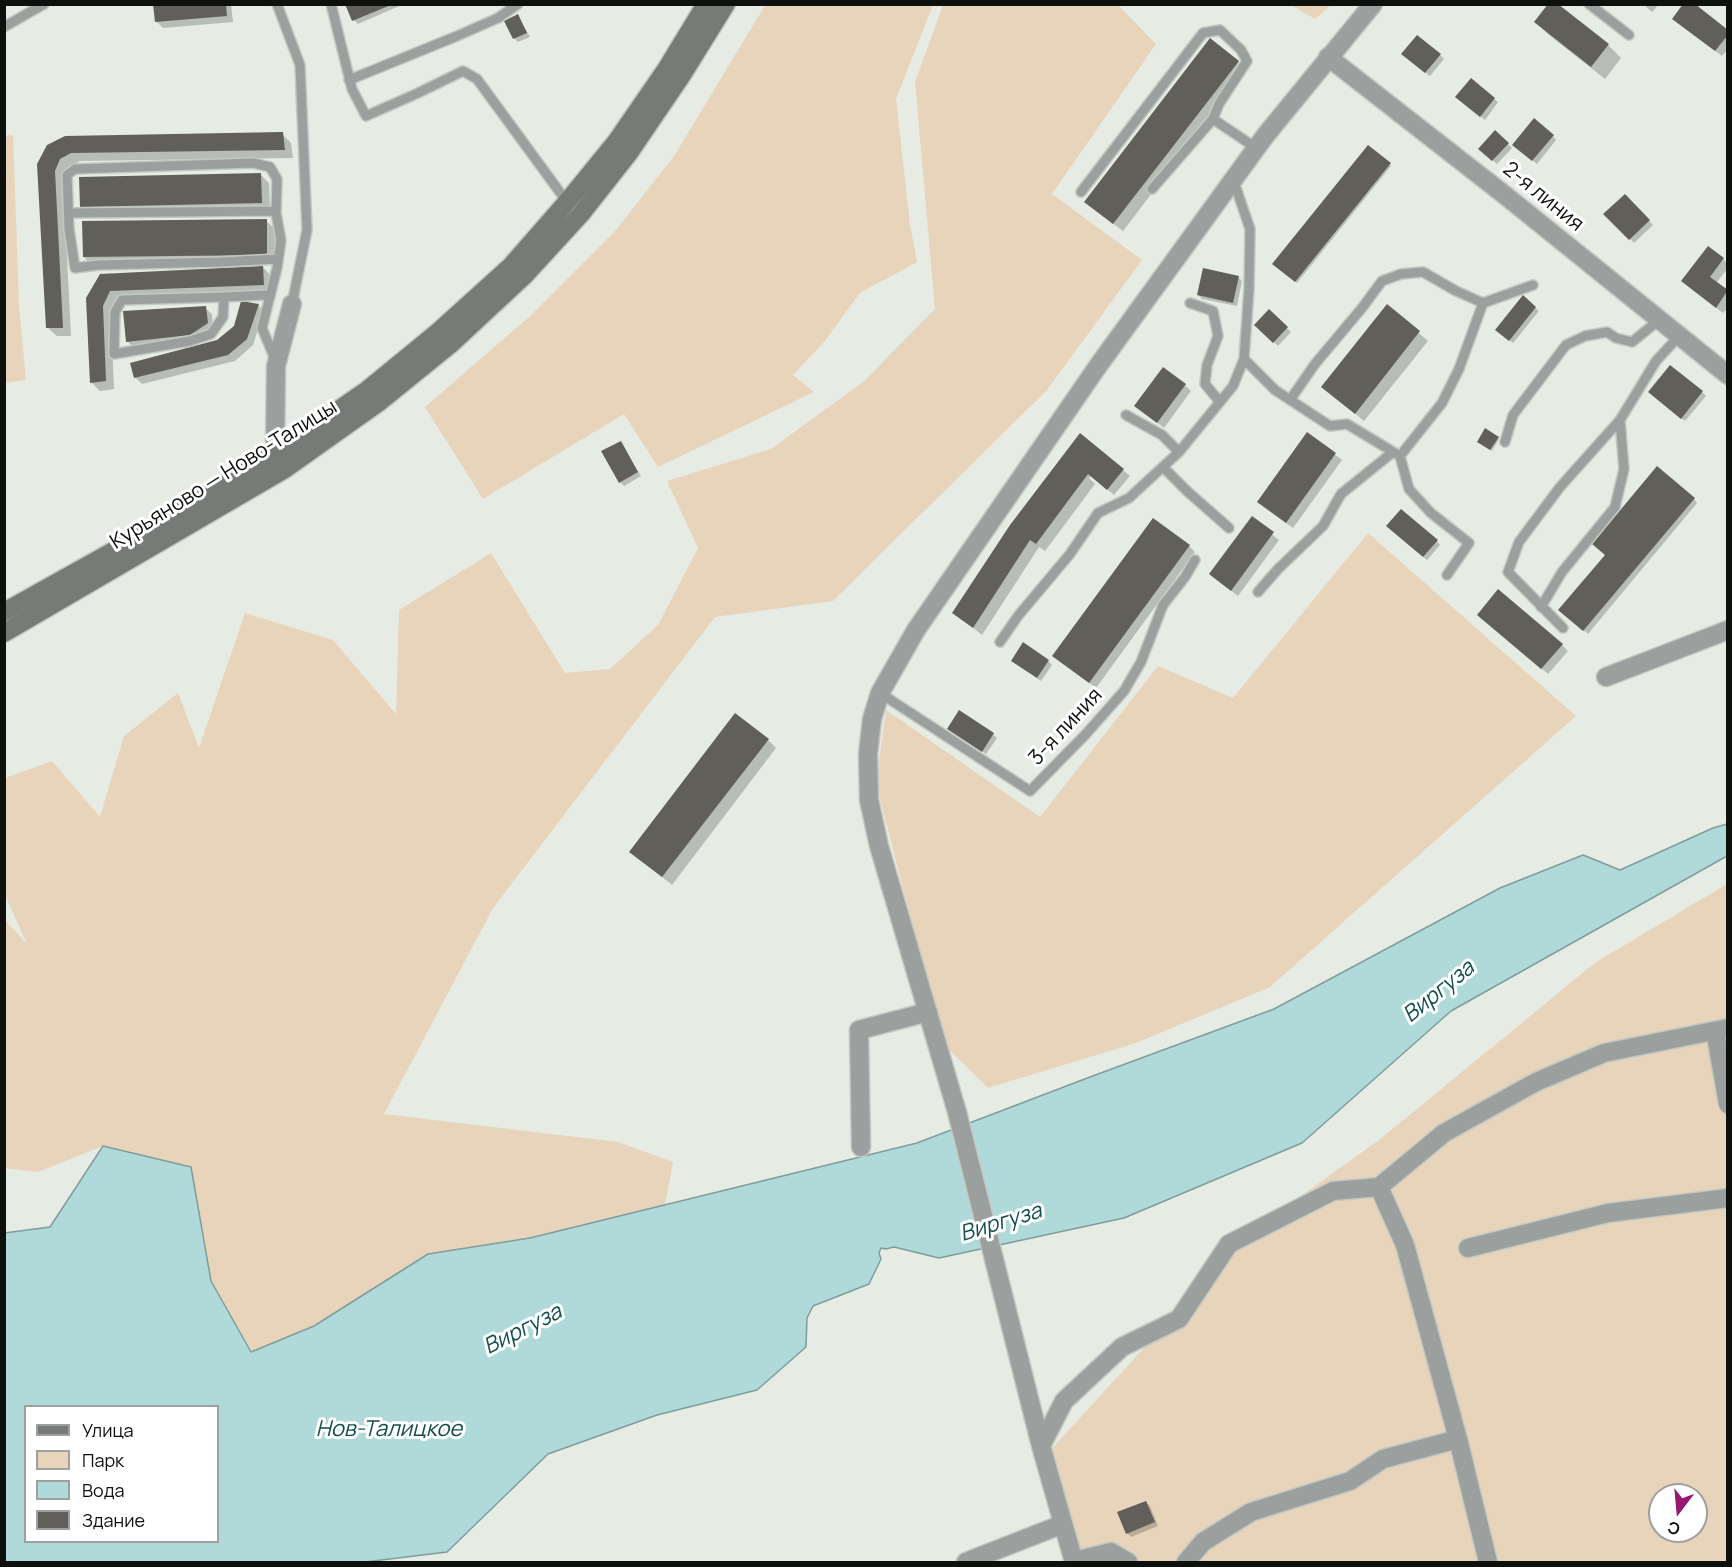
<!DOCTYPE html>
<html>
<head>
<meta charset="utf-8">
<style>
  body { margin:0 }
  #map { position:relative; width:1732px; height:1567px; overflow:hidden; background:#e6ebe4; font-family:Manrope,sans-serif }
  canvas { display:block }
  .frame { position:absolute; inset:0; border:6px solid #0e100e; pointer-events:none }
  .legend { position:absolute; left:24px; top:1405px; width:195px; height:138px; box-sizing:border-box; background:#fff; border:2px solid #9f9f9f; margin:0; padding:8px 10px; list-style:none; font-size:18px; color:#0e100e }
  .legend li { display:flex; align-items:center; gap:12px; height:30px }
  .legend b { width:30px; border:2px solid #9f9f9f }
  .north { position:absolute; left:1648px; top:1483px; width:60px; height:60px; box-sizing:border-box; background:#fff; border:2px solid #9f9f9f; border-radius:50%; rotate:196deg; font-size:16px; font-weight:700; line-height:24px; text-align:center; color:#0e100e }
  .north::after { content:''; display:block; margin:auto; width:21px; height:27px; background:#961871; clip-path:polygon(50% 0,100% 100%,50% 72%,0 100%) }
</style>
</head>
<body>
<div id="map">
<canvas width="1732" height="1567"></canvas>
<div class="frame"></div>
<ul class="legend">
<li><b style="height:8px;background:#767b78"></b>Улица</li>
<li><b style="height:16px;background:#e8d4bb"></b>Парк</li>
<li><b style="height:16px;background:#b0dad9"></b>Вода</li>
<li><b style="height:16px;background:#605f59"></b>Здание</li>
</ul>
<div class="north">С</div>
</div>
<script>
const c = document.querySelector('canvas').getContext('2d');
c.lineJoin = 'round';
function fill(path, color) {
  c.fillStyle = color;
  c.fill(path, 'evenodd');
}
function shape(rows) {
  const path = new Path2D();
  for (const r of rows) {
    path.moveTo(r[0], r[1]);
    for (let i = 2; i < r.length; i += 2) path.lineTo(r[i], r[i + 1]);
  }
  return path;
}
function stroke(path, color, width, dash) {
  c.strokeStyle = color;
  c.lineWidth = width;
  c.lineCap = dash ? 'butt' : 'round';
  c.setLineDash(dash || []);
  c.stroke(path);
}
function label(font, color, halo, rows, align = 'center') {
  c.font = font + ' Manrope,sans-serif';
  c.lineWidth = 6;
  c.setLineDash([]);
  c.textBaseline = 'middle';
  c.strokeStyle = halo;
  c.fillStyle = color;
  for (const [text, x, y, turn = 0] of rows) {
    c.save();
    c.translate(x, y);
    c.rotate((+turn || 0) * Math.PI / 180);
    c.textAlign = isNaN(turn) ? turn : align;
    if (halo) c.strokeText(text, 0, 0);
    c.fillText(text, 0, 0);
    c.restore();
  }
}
const green = shape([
  [766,4,933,5,896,99,910,225,917,262,860,293,824,342,793,375,814,392,658,467,624,414,483,499,425,407,529,317,616,230,674,156],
  [943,5,1118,5,1156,44,1052,194,1142,260,1047,390,833,601,715,617,493,908,384,1114,618,1142,673,1162,665,1205,530,1238,428,1254,314,1326,250,1352,211,1281,191,1167,103,1146,38,1172,5,1168,4,919,27,944,5,895,5,778,52,761,100,817,124,736,178,693,199,748,245,613,333,640,396,714,399,610,491,553,565,673,610,669,658,625,698,548,667,481,771,449,863,382,935,309,915,82],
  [1291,5,1291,4,1331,5,1315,19],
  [13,135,19,305,26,380,5,383,4,136],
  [1368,533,1576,716,1270,987,1136,1043,988,1088,943,1044,876,783,886,710,1040,817,1158,666,1233,698],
  [1727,884,1727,1562,1077,1562,1047,1454,1250,1232,1379,1140,1596,962],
  [1660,1495,1696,1495,1696,1531,1660,1531]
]);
const water = shape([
  [1727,824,1727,856,1451,1011,1302,1143,1124,1218,939,1258,894,1247,886,1249,881,1248,879,1253,881,1259,869,1284,813,1306,807,1318,806,1347,757,1390,657,1415,548,1454,447,1552,365,1562,5,1562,4,1233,50,1227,103,1146,191,1167,211,1281,251,1352,314,1326,428,1254,530,1238,917,1143,1090,1077,1274,1009,1500,888,1583,855,1620,870,1713,828,1727,824],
  [26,1406,218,1406,218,1542,26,1542,26,1406]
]);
const shadow = shape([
  [155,4,231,4,233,22,163,28,156,21],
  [347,4,404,4,358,24,354,20],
  [1643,4,1659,4,1652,12],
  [518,16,530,37,518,42,514,38],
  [1536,22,1608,45,1621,58,1605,79,1549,35],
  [1681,25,1728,31,1728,49,1722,56],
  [1440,55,1444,59,1430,76,1407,58],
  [1238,62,1246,70,1123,231,1095,210],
  [1471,80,1498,102,1485,120,1461,101],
  [1495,132,1512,148,1497,164,1480,149],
  [282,134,291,143,293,158,80,161,68,168,63,180,71,336,57,336,48,328,48,147],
  [1553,136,1556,140,1537,164,1518,148],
  [1369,147,1391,166,1297,283,1274,264],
  [260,174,269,183,270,211,90,215,82,207],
  [1625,196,1653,225,1634,243,1605,214],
  [266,221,275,229,275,263,93,266,84,257],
  [1723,259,1728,264,1728,268,1716,283,1728,292,1728,307,1723,313,1689,287],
  [263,267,271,276,272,294,119,299,111,315,114,389,100,391,91,382,101,275],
  [1238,277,1242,281,1237,306,1202,299,1198,295],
  [1523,298,1539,311,1513,343,1501,333],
  [258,305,264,311,253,345,235,361,142,384,135,377,218,341],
  [1387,306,1428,341,1364,421,1323,387],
  [205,308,212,314,213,330,197,341,133,347,127,341],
  [1269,312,1291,332,1278,346,1256,325],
  [1185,385,1191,391,1164,428,1136,406],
  [1702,392,1706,396,1685,421,1654,396],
  [1308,434,1342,460,1293,528,1258,502],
  [1498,438,1499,439,1492,451,1480,443],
  [621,443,641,476,624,486,620,482],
  [1064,455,1123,470,1130,476,1114,495,1091,476,1089,478,1095,484,1045,551,1039,547,982,635,954,612],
  [1694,499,1697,503,1588,634,1564,614],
  [1252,518,1279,540,1238,596,1217,580],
  [1392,530,1437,541,1440,545,1427,560],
  [1189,546,1195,552,1096,688,1054,656],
  [1485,621,1562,645,1568,651,1548,674],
  [1048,661,1052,665,1041,681,1017,664],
  [953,732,993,734,997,738,986,754],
  [768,740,776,748,672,885,631,852],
  [1146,1502,1150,1506,1158,1526,1131,1537,1127,1533]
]);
const building = shape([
  [153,4,226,4,227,16,155,22],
  [345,4,391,4,391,5,352,21],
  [1548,4,1558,4,1609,44,1591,67,1534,22],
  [1683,4,1695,4,1728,30,1728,35,1715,51,1672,19],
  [518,14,527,33,513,39,504,21],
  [1417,35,1441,54,1425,73,1401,54],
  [1210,38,1239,61,1113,224,1084,202],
  [1471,78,1495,98,1480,117,1455,97],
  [1534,118,1554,135,1532,161,1512,145],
  [1495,130,1509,143,1492,161,1478,149],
  [283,132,285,150,71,153,60,159,55,171,63,328,46,328,37,164,47,145,65,136],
  [1368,145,1391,163,1295,282,1272,264],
  [261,173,262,203,80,207,79,177],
  [1625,194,1650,220,1629,240,1603,214],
  [267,219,267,255,83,257,82,221],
  [1708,246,1724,258,1710,277,1728,290,1716,308,1681,281],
  [263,266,264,285,110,291,103,306,106,381,90,383,86,298,100,274],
  [1203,268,1239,276,1233,303,1197,295],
  [1523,295,1536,307,1509,341,1495,330],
  [241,301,259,304,247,339,228,355,134,378,130,363,217,340,234,326],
  [1387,304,1420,331,1355,414,1321,387],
  [206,306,208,323,190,335,126,342,123,311],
  [1269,309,1288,327,1273,343,1254,325],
  [1670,365,1703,391,1681,419,1648,392],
  [1163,367,1186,384,1157,423,1134,406],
  [1485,428,1499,437,1490,450,1477,442],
  [1307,432,1336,453,1286,523,1257,502],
  [1080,433,1124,469,1107,490,1088,474,1036,544,1030,540,973,628,952,613,1010,525],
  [621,441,638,472,619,483,601,451],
  [1657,466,1695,498,1583,631,1558,610,1605,555,1592,544],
  [1401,509,1438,540,1423,557,1386,526],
  [1252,516,1274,532,1231,591,1209,574],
  [1153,518,1190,545,1089,683,1052,656],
  [1498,589,1563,644,1541,669,1477,615],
  [1023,642,1049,660,1037,678,1011,661],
  [959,710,994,733,982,752,947,729],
  [735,713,769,739,662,877,629,852],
  [1146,1501,1155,1522,1126,1534,1117,1512]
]);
const lane = shape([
  [277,4,300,65,307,230,292,304],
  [331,4,352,89,366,116,418,93,463,71,477,79,567,202],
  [1589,4,1629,35],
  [4,27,44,4],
  [349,80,457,36,498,18,518,4],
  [1152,189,1213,119],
  [1081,192,1203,33,1220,30,1241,50,1247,61,1219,104,1213,119,1256,148],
  [69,213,276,211],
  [224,297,122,300,115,312,114,354,190,341,211,334,223,317,224,297,265,295,270,297],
  [1190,303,1213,311,1218,336,1207,365,1205,384,1220,402],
  [275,359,262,328,277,268,281,240,276,213,277,179,270,167,253,163,75,169,67,175,69,229,75,268,98,265,221,262,278,259],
  [1244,359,1275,390,1330,426,1347,424,1400,456,1442,403,1459,369,1483,303,1533,285],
  [1290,400,1315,364,1362,308,1382,281,1401,274,1423,272,1456,291,1483,303],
  [1126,415,1162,435,1179,452],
  [1505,442,1513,415,1566,345,1585,336,1607,332,1616,338,1632,342,1659,320],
  [1400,456,1409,489,1431,513,1469,543,1447,575],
  [1163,467,1187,491,1229,528],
  [1258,592,1278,569,1323,526,1341,494,1393,452],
  [1541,607,1562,572,1615,507,1624,469,1620,420],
  [1563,628,1508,572,1519,542,1560,487,1620,420,1656,361,1679,336],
  [1000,642,1018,616,1070,554,1098,513,1129,498,1179,452,1233,386,1244,359,1249,289,1250,229,1233,179],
  [880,693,1030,791,1085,735,1124,691,1141,662,1163,605,1185,577,1195,560]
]);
const street = shape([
  [1328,57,1506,196,1728,375],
  [275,454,276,366,292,304],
  [1606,677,1728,630],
  [1715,1031,1728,1104],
  [861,1147,859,1030,928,1012],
  [1379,1187,1405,1245,1458,1439,1488,1562],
  [1468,1248,1608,1213,1728,1198],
  [1041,1446,1064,1401,1122,1347,1179,1319,1229,1244,1333,1191,1379,1187,1444,1133,1536,1082,1604,1053,1728,1028],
  [1074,1561,1111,1552,1128,1562],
  [966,1562,1063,1524],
  [1074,1562,1041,1446,957,1112,879,846,869,800,868,754,872,719,880,693,916,630,1098,366,1265,136,1373,4],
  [1186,1562,1203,1542,1251,1512,1350,1481,1383,1459,1458,1439]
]);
const secondary = shape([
  [4,612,142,535,275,454,366,391,438,332,511,266,567,202,616,142,667,68,706,4],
  [4,633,285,469,378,403,452,343,525,275,581,214,629,153,682,75,726,4]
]);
const streetNames = [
  ["2-я линия",1543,197,39],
  ["Курьяново — Ново-Талицы",224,475,-32],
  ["3-я линия",1066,727,-47]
];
const waterNames = [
  ["Виргуза",1439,992,-39],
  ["Виргуза",1001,1223,-17],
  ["Виргуза",523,1330,-27],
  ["Нов-Талицкое",389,1430]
];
fill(green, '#e8d4bb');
fill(water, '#b0dad9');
stroke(water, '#7f9d9c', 1.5);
fill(shadow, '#0003');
fill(building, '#605f59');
stroke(lane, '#c3c8c2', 12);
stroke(street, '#c3c8c2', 21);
stroke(secondary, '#c3c8c2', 21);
stroke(lane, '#9b9f9d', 9);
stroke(street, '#9b9f9d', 18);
stroke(secondary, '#767b78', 18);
label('21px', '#0e100e', '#fff', streetNames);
label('italic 22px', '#114e4d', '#fff', waterNames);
</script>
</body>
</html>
